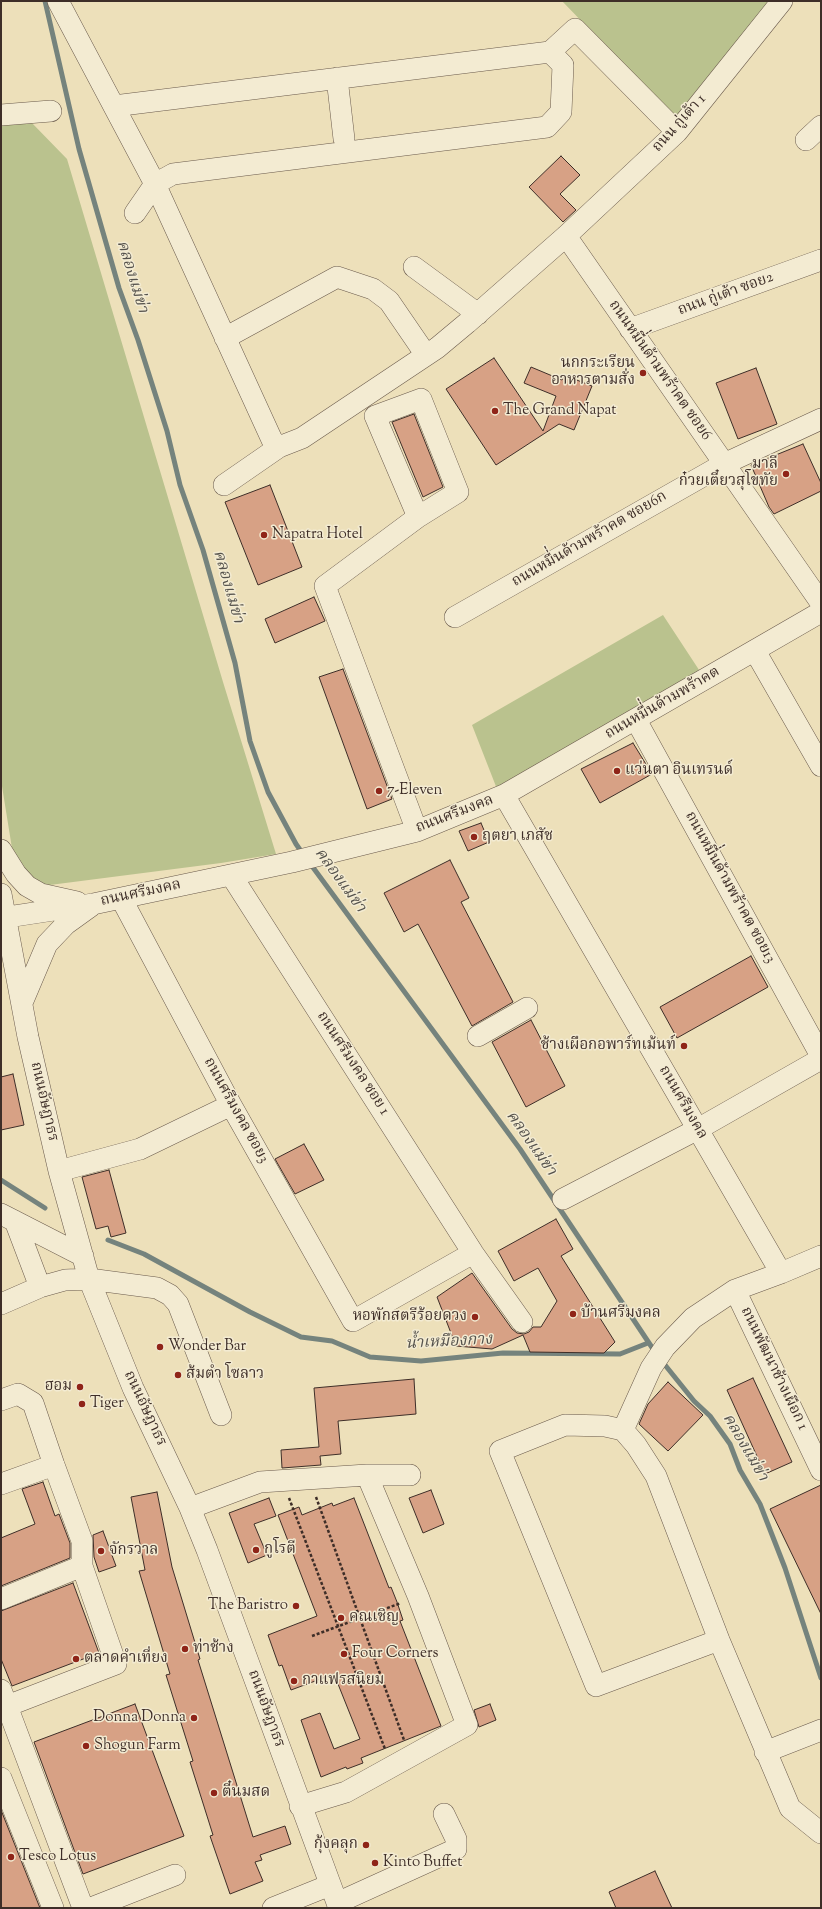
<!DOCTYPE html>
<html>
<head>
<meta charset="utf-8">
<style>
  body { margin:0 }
  #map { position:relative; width:822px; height:1909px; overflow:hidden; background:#ede0ba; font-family:"Sorts Mill Goudy",serif }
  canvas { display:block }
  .frame { position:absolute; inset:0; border:2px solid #3e2e28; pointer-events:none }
</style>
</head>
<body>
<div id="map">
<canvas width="822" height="1909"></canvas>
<div class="frame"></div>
</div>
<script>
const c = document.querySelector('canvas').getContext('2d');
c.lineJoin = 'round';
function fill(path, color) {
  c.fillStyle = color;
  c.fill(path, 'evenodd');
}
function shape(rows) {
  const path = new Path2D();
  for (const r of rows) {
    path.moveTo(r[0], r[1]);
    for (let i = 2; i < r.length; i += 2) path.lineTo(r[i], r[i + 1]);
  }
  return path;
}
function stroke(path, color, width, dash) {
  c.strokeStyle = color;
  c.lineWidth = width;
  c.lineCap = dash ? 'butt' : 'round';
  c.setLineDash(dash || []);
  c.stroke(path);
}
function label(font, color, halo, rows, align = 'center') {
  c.font = font + ' "Sorts Mill Goudy","Noto Serif Thai",serif';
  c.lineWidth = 3;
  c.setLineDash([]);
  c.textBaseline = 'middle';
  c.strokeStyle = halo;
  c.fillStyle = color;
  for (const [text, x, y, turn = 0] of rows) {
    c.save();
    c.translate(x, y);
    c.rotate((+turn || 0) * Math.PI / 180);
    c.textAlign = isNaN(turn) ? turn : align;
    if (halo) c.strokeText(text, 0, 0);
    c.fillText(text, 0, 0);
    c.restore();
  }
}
const green = shape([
  [562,1,775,1,678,121],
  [31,122,67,159,223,682,276,854,221,863,42,886,15,867,1,780,1,123],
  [663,615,703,676,497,789,472,725]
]);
const stream = shape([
  [45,1,79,149,119,288,138,340,167,431,180,485,203,550,235,663,250,741,268,792,296,844,303,854],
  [309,862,520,1149,655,1352],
  [1,1180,45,1208],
  [108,1240,144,1254,250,1312,301,1337,332,1341,370,1357,421,1361,503,1353,620,1354,648,1343],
  [661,1360,694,1401,710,1416,730,1444,740,1470,760,1504,785,1568,821,1678]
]);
const building = shape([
  [561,156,580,175,560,194,576,210,563,222,529,187,561,156],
  [494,358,543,431,556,396,524,383,531,367,562,380,564,375,592,386,574,430,559,424,496,465,446,389,494,358],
  [756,368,777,424,738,439,716,383,756,368],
  [414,414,443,487,423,497,392,422,414,414],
  [803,444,821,483,821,491,774,514,769,507,751,465,803,444],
  [270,485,302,567,258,585,225,502,270,485],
  [314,597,325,621,275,643,265,619,314,597],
  [343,669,392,799,367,809,319,677,343,669],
  [633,743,652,774,600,803,581,769,633,743],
  [481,823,489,842,468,851,459,831,481,823],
  [450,860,469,898,461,902,513,1002,472,1026,418,924,404,932,384,893,450,860],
  [751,956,768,987,677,1038,660,1007,751,956],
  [531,1020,565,1086,526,1107,492,1042,531,1020],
  [13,1074,24,1125,1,1130,1,1077,13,1074],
  [304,1144,324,1180,295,1194,275,1159,304,1144],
  [109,1170,126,1233,111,1237,108,1226,96,1229,82,1177,109,1170],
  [556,1219,573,1249,561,1256,615,1342,604,1353,530,1352,523,1335,492,1349,456,1346,437,1297,472,1273,512,1329,517,1333,524,1334,529,1332,533,1327,541,1327,557,1301,538,1268,514,1281,498,1251,556,1219],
  [753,1378,792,1462,765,1474,727,1390,753,1378],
  [414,1379,416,1414,338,1421,341,1454,320,1456,321,1465,282,1468,281,1450,319,1447,314,1388,414,1379],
  [668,1382,703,1415,668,1451,639,1424,648,1404,668,1382],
  [43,1482,55,1516,59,1514,70,1543,70,1558,1,1586,1,1538,35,1524,22,1489,43,1482],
  [821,1485,821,1614,770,1509,821,1485],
  [431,1490,444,1524,423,1533,409,1498,431,1490],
  [157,1492,172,1567,200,1659,198,1660,253,1837,285,1826,291,1844,260,1855,262,1860,255,1862,263,1881,230,1894,210,1836,213,1835,190,1762,193,1761,166,1675,170,1674,139,1571,145,1570,131,1497,157,1492],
  [269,1498,276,1516,254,1524,267,1555,248,1563,229,1513,269,1498],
  [354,1498,389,1588,391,1587,397,1602,403,1620,400,1621,441,1726,361,1758,363,1763,347,1769,346,1767,321,1777,301,1720,320,1713,334,1749,360,1739,334,1674,291,1690,282,1665,279,1666,268,1635,317,1616,278,1515,299,1507,302,1515,332,1503,333,1506,354,1498],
  [103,1531,116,1566,99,1572,94,1557,93,1535,103,1531],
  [73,1583,99,1653,12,1686,1,1659,1,1611,73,1583],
  [135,1704,184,1836,83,1874,34,1742,135,1704],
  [490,1704,496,1720,479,1727,474,1710,490,1704],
  [1,1810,40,1908,1,1908,1,1810],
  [655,1871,672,1908,616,1908,609,1892,655,1871]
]);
const path = shape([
  [316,1497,404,1740],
  [289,1498,385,1749],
  [312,1636,401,1603]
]);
const minor = shape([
  [58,1,155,184,272,440,279,447],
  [550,52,575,29,677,132],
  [337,78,344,139],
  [114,106,550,52,563,65,561,112,547,127,173,174,155,184,135,213],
  [1,115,51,111],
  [806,140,821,126],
  [566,236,821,603],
  [414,267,478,314],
  [630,329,821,260],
  [225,338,337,277,373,289,389,301,426,355],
  [224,485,279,447,302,438,437,348,467,323,566,236,677,132,782,1],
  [455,617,724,464,821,419],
  [755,651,821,766],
  [636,720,821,1056],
  [504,795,781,1273],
  [417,831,325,586,418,517,458,492,421,399,375,416,418,517],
  [1,850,16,874,27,886,41,894,77,902],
  [231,875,473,1253,522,1322],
  [1,894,28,1037,59,1171,89,1279,133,1388,190,1508,207,1550,339,1908],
  [121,898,231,1105,353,1321,473,1253],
  [1,918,93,904,292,862,417,831,504,795,821,612],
  [22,1003,47,944,66,924,91,906],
  [478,1036,527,1008],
  [59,1171,140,1149,231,1105],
  [563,1199,698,1129,821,1059],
  [1,1214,83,1256],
  [15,1221,40,1287],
  [735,1290,821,1470],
  [1,1304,40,1287,65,1280,89,1279,157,1288,170,1295,178,1304,221,1415],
  [1,1400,18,1394,33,1403,54,1465,82,1541,82,1566,116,1664,7,1706],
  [623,1430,651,1368,665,1347,693,1318,735,1290,781,1273,821,1256],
  [367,1475,410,1475],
  [1,1484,54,1465],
  [190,1508,260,1482,367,1475,418,1596,467,1725,346,1792,300,1806],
  [1,1599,82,1566],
  [719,1640,596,1686,500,1451,565,1425,605,1426,623,1430,636,1445,656,1476,719,1640,790,1808,821,1833],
  [1,1690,83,1908],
  [765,1752,821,1730],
  [1,1778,53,1908],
  [337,1903,456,1849,456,1839,444,1814],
  [91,1908,175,1875],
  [273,1908,330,1885]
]);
const markers = [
  [643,373,4,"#8f2418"],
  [495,411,4,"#8f2418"],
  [786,474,4,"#8f2418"],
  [264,535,4,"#8f2418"],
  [617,771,4,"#8f2418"],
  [379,791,4,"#8f2418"],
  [474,837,4,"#8f2418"],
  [684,1046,4,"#8f2418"],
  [573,1314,4,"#8f2418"],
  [475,1317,4,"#8f2418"],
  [160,1347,4,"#8f2418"],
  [178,1375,4,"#8f2418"],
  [80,1387,4,"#8f2418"],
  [82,1404,4,"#8f2418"],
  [256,1550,4,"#8f2418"],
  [101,1551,4,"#8f2418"],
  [296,1606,4,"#8f2418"],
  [341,1618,4,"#8f2418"],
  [185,1649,4,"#8f2418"],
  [344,1654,4,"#8f2418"],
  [76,1659,4,"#8f2418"],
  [294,1681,4,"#8f2418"],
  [194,1718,4,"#8f2418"],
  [86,1746,4,"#8f2418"],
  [214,1793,4,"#8f2418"],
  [366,1845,4,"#8f2418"],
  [11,1857,4,"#8f2418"],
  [375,1863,4,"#8f2418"]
];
const streetNames = [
  ["ถนน กู่เต้า 1",680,124,-48],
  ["ถนน กู่เต้า ซอย2",726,295,-20],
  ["ถนนหมื่่นด้ามพร้าคต ซอย6",659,371,55],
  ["ถนนหมื่่นด้ามพร้าคต ซอย6ก",590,540,-30],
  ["ถนนหมื่่นด้ามพร้าคต",663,704,-30],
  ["ถนนศรีมงคล",455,815,-21],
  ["ถนนหมื่่นด้ามพร้าคต ซอย13",729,888,61],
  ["ถนนศรีมงคล",141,894,-12],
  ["ถนนศรีมงคล ซอย 1",352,1064,57],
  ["ถนนอัษฎาธร",43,1102,77],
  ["ถนนศรีมงคล",682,1103,60],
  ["ถนนศรีมงคล ซอย3",235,1111,61],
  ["ถนนพัฒนาช้างเผือก 1",773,1369,64],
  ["ถนนอัษฎาธร",144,1409,65],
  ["ถนนอัษฎาธร",265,1709,70]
];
const poiNames = [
  ["นกกระเรียน",635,364,"right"],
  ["อาหารตามสั่ง",635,381,"right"],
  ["The Grand Napat",503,411],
  ["มาลี",778,465,"right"],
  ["ก๋วยเตี๋ยวสุโขทัย",778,482,"right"],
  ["Napatra Hotel",272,535],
  ["แว่นตา อินเทรนด์",625,771],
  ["7-Eleven",387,791],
  ["ฤตยา เภสัช",482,837],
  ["ช้างเผือกอพาร์ทเม้นท์",676,1046,"right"],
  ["บ้านศรีมงคล",581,1314],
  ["หอพักสตรีร้อยดวง",467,1317,"right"],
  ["Wonder Bar",168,1347],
  ["ส้มตำ โซลาว",186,1375],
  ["ฮอม",72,1387,"right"],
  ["Tiger",90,1404],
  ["กูโรตี",264,1550],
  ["จักรวาล",109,1551],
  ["The Baristro",288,1606,"right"],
  ["คณเชิญ",349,1618],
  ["ท่าช้าง",193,1649],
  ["Four Corners",352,1654],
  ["ตลาดคำเที่ยง",84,1659],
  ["กาแฟรสนิยม",302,1681],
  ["Donna Donna",186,1718,"right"],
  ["Shogun Farm",94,1746],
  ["ตี๋นมสด",222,1793],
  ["กุ้งคลุก",358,1845,"right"],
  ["Tesco Lotus",19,1857],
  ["Kinto Buffet",383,1863]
];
const waterNames = [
  ["คลองแม่ข่า",131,277,73],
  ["คลองแม่ข่า",227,587,74],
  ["คลองแม่ข่า",339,881,54],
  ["คลองแม่ข่า",530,1144,55],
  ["น้ำเหมืองกาง",449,1343,-3],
  ["คลองแม่ข่า",744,1448,60]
];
fill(green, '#bac28e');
stroke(stream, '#75837d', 5);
fill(building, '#d7a185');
stroke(building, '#3e2e28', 1);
stroke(minor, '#6a5a4c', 22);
stroke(path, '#3e2e28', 2.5, [3, 2]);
stroke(minor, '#f3ebd2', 21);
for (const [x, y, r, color] of markers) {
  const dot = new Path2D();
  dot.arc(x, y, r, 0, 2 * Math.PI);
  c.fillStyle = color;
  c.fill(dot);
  stroke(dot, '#f3ebd2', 1.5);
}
label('15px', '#3e2e28', '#f3ebd2', streetNames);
label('15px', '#3e2e28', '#f3ebd2', poiNames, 'left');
label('italic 16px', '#55524c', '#f3ebd2', waterNames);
</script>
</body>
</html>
